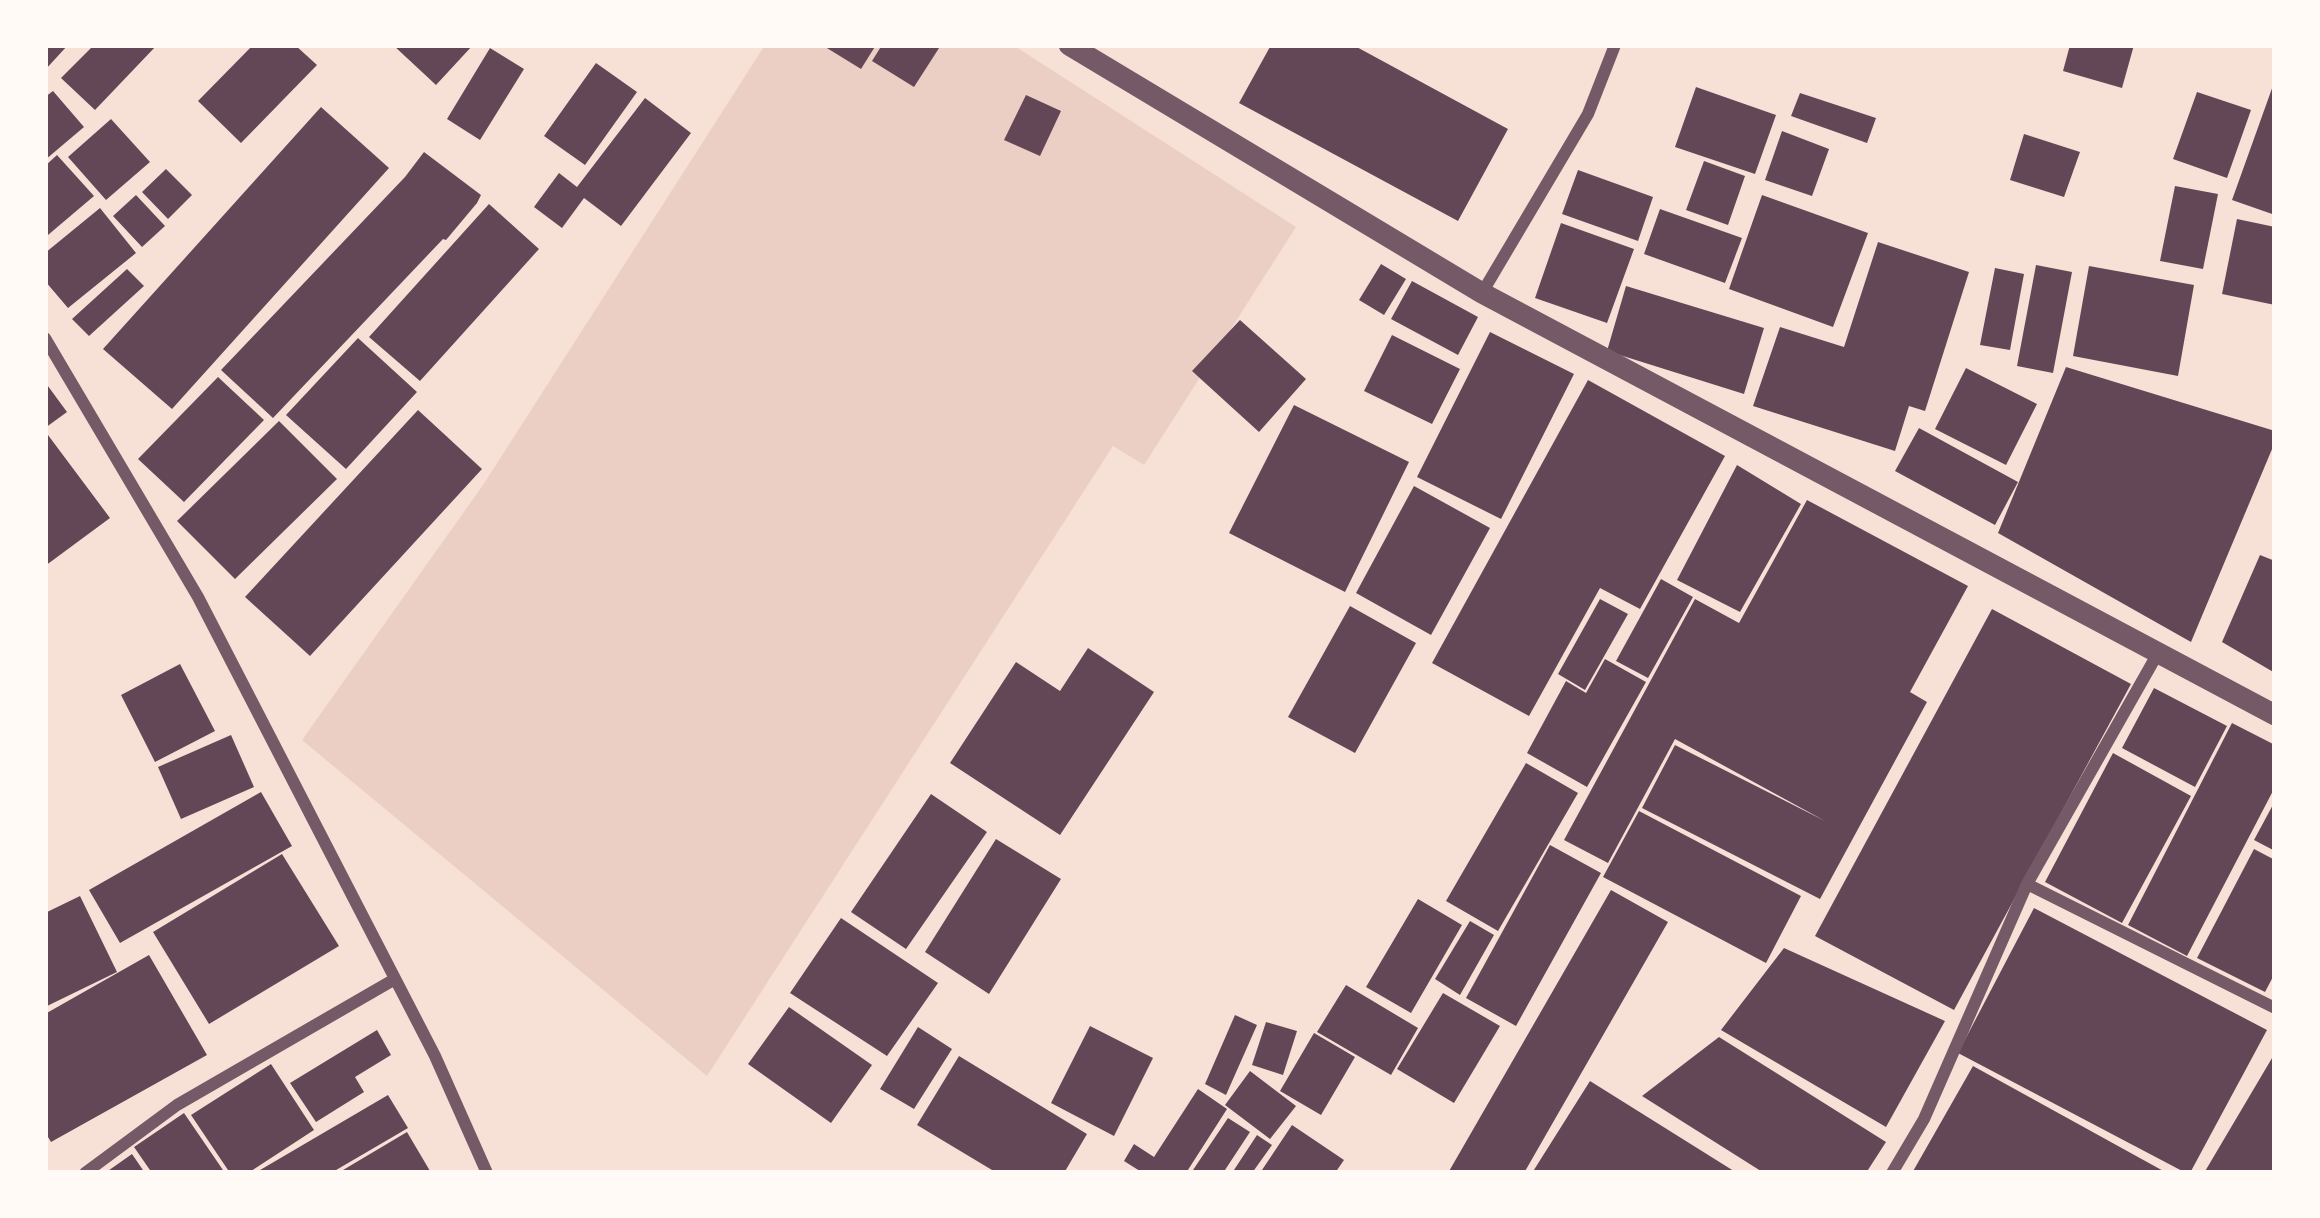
<!DOCTYPE html>
<html>
<head>
<meta charset="utf-8">
<style>
  body { margin:0 }
  #map { position:relative; width:2320px; height:1218px; overflow:hidden; background:#f7e1d7; font-family:Rubik,sans-serif }
  canvas { display:block }
  .frame { position:absolute; inset:0; border:48px solid #fffaf5; pointer-events:none }
</style>
</head>
<body>
<div id="map">
<canvas width="2320" height="1218"></canvas>
<div class="frame"></div>
</div>
<script>
const c = document.querySelector('canvas').getContext('2d');
c.lineJoin = 'round';
function fill(path, color) {
  c.fillStyle = color;
  c.fill(path, 'evenodd');
}
function shape(rows) {
  const path = new Path2D();
  for (const r of rows) {
    path.moveTo(r[0], r[1]);
    for (let i = 2; i < r.length; i += 2) path.lineTo(r[i], r[i + 1]);
  }
  return path;
}
function stroke(path, color, width, dash) {
  c.strokeStyle = color;
  c.lineWidth = width;
  c.lineCap = dash ? 'butt' : 'round';
  c.setLineDash(dash || []);
  c.stroke(path);
}
const green = shape([
  [765,45,1013,45,1296,227,1144,465,1113,446,707,1076,302,740,483,485]
]);
const building = shape([
  [45,45,68,45,45,70],
  [94,45,157,45,95,110,61,78],
  [253,45,295,45,317,65,241,143,198,101],
  [393,45,473,45,436,85],
  [822,45,876,45,861,69],
  [882,45,941,45,914,87,872,61],
  [1271,45,1353,45,1508,129,1458,221,1239,103],
  [2070,45,2134,45,2122,88,2063,71],
  [490,48,524,69,480,140,447,119],
  [596,63,637,92,585,165,544,136],
  [2275,80,2275,215,2232,200],
  [1696,87,1776,115,1755,174,1675,147],
  [53,91,84,127,45,160,45,97],
  [2197,92,2251,110,2227,178,2173,159],
  [1800,93,1876,118,1867,143,1791,116],
  [1026,95,1061,111,1040,156,1004,140],
  [645,98,691,133,621,226,584,198,562,228,534,207,559,173,577,187],
  [321,107,389,168,172,409,103,349],
  [111,119,150,162,106,200,68,157],
  [1782,131,1829,149,1812,196,1765,180],
  [2024,134,2080,152,2064,197,2010,180],
  [424,152,481,195,477,203,446,240,443,239,273,418,221,370,405,177],
  [57,155,94,196,48,235,45,231,45,166],
  [1704,161,1745,176,1728,225,1686,210],
  [166,169,192,195,168,219,142,192],
  [1578,170,1653,197,1638,241,1562,214],
  [2175,186,2218,194,2203,269,2160,261],
  [136,195,165,226,142,247,113,216],
  [1762,195,1868,233,1833,327,1729,289],
  [489,204,539,249,420,381,369,337],
  [100,208,136,253,68,308,45,281,45,253],
  [1660,209,1742,238,1725,283,1644,254],
  [2237,219,2275,227,2275,305,2222,294],
  [1561,223,1634,249,1607,323,1535,298],
  [1878,242,1969,272,1925,411,1909,406,1895,451,1753,406,1780,327,1844,347],
  [1381,264,1406,279,1384,315,1359,300],
  [2036,265,2072,272,2053,373,2017,366],
  [2089,266,2194,285,2178,376,2073,356],
  [1995,268,2024,274,2010,350,1980,345],
  [127,269,144,286,89,336,72,319],
  [1412,281,1478,317,1458,355,1391,319],
  [1626,286,1764,328,1744,394,1607,351],
  [1240,320,1306,379,1259,432,1192,371],
  [1490,332,1574,374,1501,519,1417,477],
  [1392,335,1460,369,1432,424,1364,391],
  [358,338,417,392,346,469,286,415],
  [2066,367,2275,431,2275,442,2191,642,1998,533],
  [1966,368,2037,404,2006,465,1935,429],
  [218,377,264,420,184,502,138,459],
  [1588,380,1725,456,1640,609,1600,588,1529,716,1432,663],
  [45,382,67,412,45,428],
  [1294,405,1409,462,1345,592,1229,533],
  [418,410,482,469,310,656,245,597],
  [279,421,337,479,235,579,177,521],
  [1919,428,2018,482,1995,525,1895,471],
  [48,435,110,518,45,566,45,437],
  [1737,465,1801,504,1740,612,1677,580],
  [1414,486,1490,528,1431,635,1356,593],
  [1807,500,1968,586,1910,692,1927,702,1820,899,1642,808,1675,745,1825,821,1675,739,1608,863,1564,840,1695,599,1739,623],
  [2260,555,2275,561,2275,673,2222,642],
  [1661,579,1693,597,1648,678,1616,661],
  [1600,599,1628,614,1585,690,1558,674],
  [1350,606,1416,643,1355,753,1288,717],
  [1992,609,2131,684,1954,1010,1815,936],
  [1088,648,1154,692,1060,835,950,763,1016,662,1060,691],
  [1605,659,1646,682,1587,787,1527,753,1566,681,1586,693],
  [180,664,215,731,155,762,121,695],
  [2154,688,2227,726,2195,787,2122,748],
  [2232,723,2275,745,2275,787,2187,956,2128,925],
  [231,735,254,787,181,819,158,767],
  [2113,753,2191,796,2122,923,2045,882],
  [1526,763,1578,793,1498,931,1446,901],
  [261,792,292,846,120,943,89,890],
  [931,794,987,832,906,949,851,912],
  [2275,801,2275,851,2254,840],
  [1639,811,1801,896,1766,963,1603,877],
  [996,839,1061,879,989,994,925,952],
  [1550,845,1601,873,1516,1026,1466,998],
  [2254,849,2275,860,2275,973,2265,992,2197,958],
  [282,854,339,946,209,1024,153,932],
  [1611,890,1668,922,1524,1173,1448,1173],
  [80,896,117,972,45,1007,45,913],
  [1418,899,1462,925,1411,1013,1366,987],
  [2034,908,2267,1030,2190,1173,2186,1173,1958,1053],
  [841,918,938,983,887,1056,790,993],
  [1470,921,1494,935,1460,995,1435,979],
  [1784,948,1945,1021,1886,1127,1721,1030],
  [149,955,207,1055,51,1142,45,1132,45,1014],
  [1346,985,1418,1028,1391,1075,1317,1032],
  [1443,993,1500,1026,1454,1103,1397,1069],
  [789,1007,872,1065,831,1123,748,1064],
  [1235,1015,1257,1025,1226,1095,1205,1084],
  [1266,1022,1297,1031,1283,1075,1252,1065],
  [1090,1026,1153,1058,1114,1136,1051,1103],
  [918,1027,952,1049,914,1109,880,1089],
  [377,1030,391,1055,355,1077,364,1092,316,1122,290,1083],
  [1314,1033,1355,1057,1321,1115,1280,1091],
  [1719,1037,1886,1142,1866,1173,1764,1173,1642,1096],
  [2275,1053,2275,1173,2204,1173],
  [959,1056,1087,1134,1064,1173,997,1173,917,1125],
  [271,1064,314,1130,248,1173,230,1173,191,1115],
  [1973,1066,2167,1173,1912,1173],
  [1250,1071,1296,1106,1270,1139,1225,1105],
  [1590,1081,1737,1173,1532,1173],
  [1198,1089,1227,1109,1186,1173,1143,1173,1124,1161,1134,1144,1154,1157],
  [388,1095,408,1128,331,1173,255,1173],
  [184,1113,225,1173,152,1173,134,1147],
  [1228,1118,1250,1132,1223,1173,1191,1173],
  [1292,1125,1344,1160,1335,1173,1260,1173],
  [407,1132,430,1171,338,1173],
  [1257,1135,1272,1145,1252,1173,1232,1173],
  [132,1154,145,1173,105,1173]
]);
const minor = shape([
  [1482,293,1588,114,1615,45],
  [45,338,198,597,435,1056,487,1173],
  [2027,884,2275,1008],
  [85,1173,177,1105,395,979],
  [1892,1173,1924,1119,2027,884,2158,653]
]);
const tertiary = shape([
  [1069,45,1482,293,2275,715]
]);
fill(green, '#ebcfc5');
fill(building, '#644757');
stroke(minor, '#755966', 12);
stroke(tertiary, '#755966', 21);
</script>
</body>
</html>
